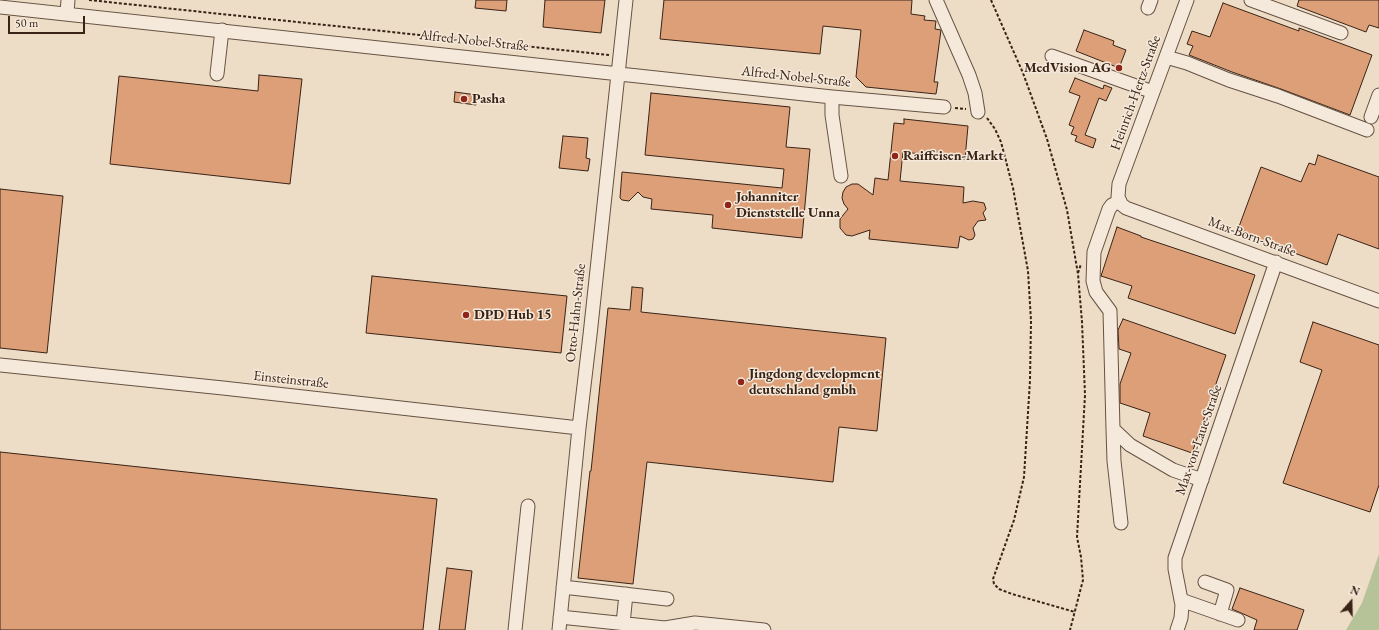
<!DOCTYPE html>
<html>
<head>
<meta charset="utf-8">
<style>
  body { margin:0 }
  #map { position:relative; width:1379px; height:630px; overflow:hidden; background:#eeddc6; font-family:"EB Garamond",serif }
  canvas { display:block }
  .north { position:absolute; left:1331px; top:582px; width:40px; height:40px; -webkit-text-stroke:3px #f4e9da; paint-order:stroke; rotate:20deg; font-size:11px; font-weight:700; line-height:16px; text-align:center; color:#392317 }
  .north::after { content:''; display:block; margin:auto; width:14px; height:18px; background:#392317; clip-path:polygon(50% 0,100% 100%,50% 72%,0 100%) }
  .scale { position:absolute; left:8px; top:16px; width:77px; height:18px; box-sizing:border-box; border:2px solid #392317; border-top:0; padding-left:5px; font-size:12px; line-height:14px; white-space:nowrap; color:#392317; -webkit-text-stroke:3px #f4e9da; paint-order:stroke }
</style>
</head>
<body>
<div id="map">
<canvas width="1379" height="630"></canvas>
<div class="north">N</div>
<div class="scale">50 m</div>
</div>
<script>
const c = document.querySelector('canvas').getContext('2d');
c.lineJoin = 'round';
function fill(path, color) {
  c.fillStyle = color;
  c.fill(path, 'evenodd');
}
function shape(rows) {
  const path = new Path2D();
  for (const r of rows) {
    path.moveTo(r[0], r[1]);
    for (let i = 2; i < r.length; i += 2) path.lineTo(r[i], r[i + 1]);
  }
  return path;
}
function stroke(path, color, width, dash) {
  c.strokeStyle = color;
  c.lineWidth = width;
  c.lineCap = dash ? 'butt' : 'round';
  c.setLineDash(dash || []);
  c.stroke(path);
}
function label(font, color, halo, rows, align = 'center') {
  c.font = font + ' "EB Garamond",serif';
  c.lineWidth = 3;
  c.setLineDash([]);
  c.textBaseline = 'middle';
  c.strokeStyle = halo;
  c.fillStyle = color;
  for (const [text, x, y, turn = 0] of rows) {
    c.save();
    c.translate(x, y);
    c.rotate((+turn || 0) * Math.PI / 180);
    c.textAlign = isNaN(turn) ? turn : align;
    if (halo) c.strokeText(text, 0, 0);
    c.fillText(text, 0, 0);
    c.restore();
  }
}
const green = shape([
  [1379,554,1379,630,1346,630,1362,603]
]);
const building = shape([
  [476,0,507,0,506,11,475,8,476,0],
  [545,0,605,0,601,33,543,27,545,0],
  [664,0,912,0,911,14,925,16,924,20,936,21,935,29,941,30,934,82,938,82,936,94,866,87,856,77,861,30,823,26,820,54,660,39,664,0],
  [1299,0,1379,0,1379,28,1369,25,1366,32,1297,6,1299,0],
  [1223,3,1299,31,1299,28,1372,55,1350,115,1281,89,1232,72,1189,55,1193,46,1187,44,1192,31,1210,37,1223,3],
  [1084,30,1114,41,1113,45,1126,50,1119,68,1076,51,1084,30],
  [259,75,302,79,290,184,110,164,119,76,258,91,259,75],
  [1075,78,1103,89,1104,85,1112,88,1106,101,1099,98,1085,135,1096,139,1093,148,1075,141,1077,136,1071,134,1074,127,1069,125,1080,96,1069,92,1075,78],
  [455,92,477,95,476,105,454,102,455,92],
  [651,93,790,107,786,147,810,149,802,238,712,228,713,215,651,209,652,199,643,197,638,192,629,201,622,200,620,198,622,172,782,188,784,169,645,155,651,93],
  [904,119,968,126,965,159,903,152,900,181,964,187,963,203,973,201,984,203,986,209,983,213,986,220,978,221,973,228,975,235,973,239,969,240,960,236,958,248,869,239,870,230,852,236,846,235,840,228,840,219,848,209,844,204,842,198,843,192,846,187,852,184,858,184,873,195,875,178,888,180,894,123,904,124,904,119],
  [563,136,588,138,586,158,590,159,588,171,559,168,563,136],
  [1318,155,1379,177,1379,249,1338,234,1327,265,1237,232,1261,167,1301,182,1309,163,1315,165,1318,155],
  [0,189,63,196,47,353,0,348,0,189],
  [1117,227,1141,236,1141,237,1255,275,1235,334,1128,298,1132,286,1101,276,1117,227],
  [372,276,567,296,561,353,366,333,372,276],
  [632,287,643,288,641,312,886,338,877,431,839,427,833,482,647,462,633,584,578,578,590,471,591,471,608,308,630,310,632,287],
  [1123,319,1226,355,1192,453,1143,436,1150,413,1120,403,1120,384,1131,353,1119,349,1118,330,1123,319],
  [1313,322,1379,345,1379,485,1370,512,1283,483,1322,370,1300,362,1313,322],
  [0,452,437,499,423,630,0,630,0,452],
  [447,568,472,571,465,630,439,630,447,568],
  [1240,588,1304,610,1297,630,1254,630,1257,620,1232,609,1240,588]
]);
const path = shape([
  [89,0,609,55],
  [991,0,1023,73,1047,139,1067,210,1078,274,1082,322,1085,395,1077,537,1081,557,1083,580,1070,630],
  [955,108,966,109],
  [987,118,995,129,1001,142,1013,188,1028,271,1031,321,1030,380,1024,477,1014,520,993,579,994,584,999,589,1012,594,1075,612],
  [1078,273,1081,264]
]);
const minor = shape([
  [936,0,969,75,975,93,978,112],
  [1187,0,1119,184,1118,197,1121,204,1126,208,1379,301],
  [1251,0,1341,33],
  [0,7,832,97,944,107],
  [1148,8,1151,0],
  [67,13,68,0],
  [1052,56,1153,92],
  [1166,57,1187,63,1229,80,1278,96,1367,130],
  [217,74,222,30],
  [832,97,832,115,841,176],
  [1371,117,1379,95],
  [1120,201,1112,205,1109,209,1094,252,1093,281,1096,292,1110,311,1113,429,1130,445,1173,470,1202,480],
  [0,365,223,388,579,428],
  [1113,429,1114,461,1121,523],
  [1205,582,1227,590,1220,614],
  [563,587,667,599],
  [1181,600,1238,620],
  [560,617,665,628,695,623,764,630],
  [623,624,626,594],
  [515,630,528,506],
  [559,630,579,428,590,335,626,0],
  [1177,630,1181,618,1182,605,1175,569,1175,558,1276,262]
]);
const markers = [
  [1119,68,4,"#8f2418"],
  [464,99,4,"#8f2418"],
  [895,156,4,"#8f2418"],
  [728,205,4,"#8f2418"],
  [466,315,4,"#8f2418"],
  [741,382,4,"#8f2418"]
];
const streetNames = [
  ["Alfred-Nobel-Straße",474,41,6],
  ["Alfred-Nobel-Straße",796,77,6],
  ["Heinrich-Hertz-Straße",1136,93,-70],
  ["Max-Born-Straße",1252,237,20],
  ["Otto-Hahn-Straße",576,313,-84],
  ["Einsteinstraße",291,380,6],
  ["Max-von-Laue-Straße",1199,440,-71]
];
const poiNames = [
  ["MedVision AG",1111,68,"right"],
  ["Pasha",472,99],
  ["Raiffeisen-Markt",903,156],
  ["Johanniter",736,197],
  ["Dienststelle Unna",736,213],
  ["DPD Hub 15",474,315],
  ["Jingdong development",749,374],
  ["deutschland gmbh",749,390]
];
fill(green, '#b6c297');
fill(building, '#dd9f77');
stroke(building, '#392317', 1);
stroke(minor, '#665243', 15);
stroke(path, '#392317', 2, [3, 2]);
stroke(minor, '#f4e9da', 13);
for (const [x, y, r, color] of markers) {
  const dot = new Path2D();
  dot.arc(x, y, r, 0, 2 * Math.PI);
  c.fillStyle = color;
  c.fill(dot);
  stroke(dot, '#f4e9da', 1.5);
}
label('14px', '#392317', '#f4e9da', streetNames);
label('bold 14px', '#392317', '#f4e9da', poiNames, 'left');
</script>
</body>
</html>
